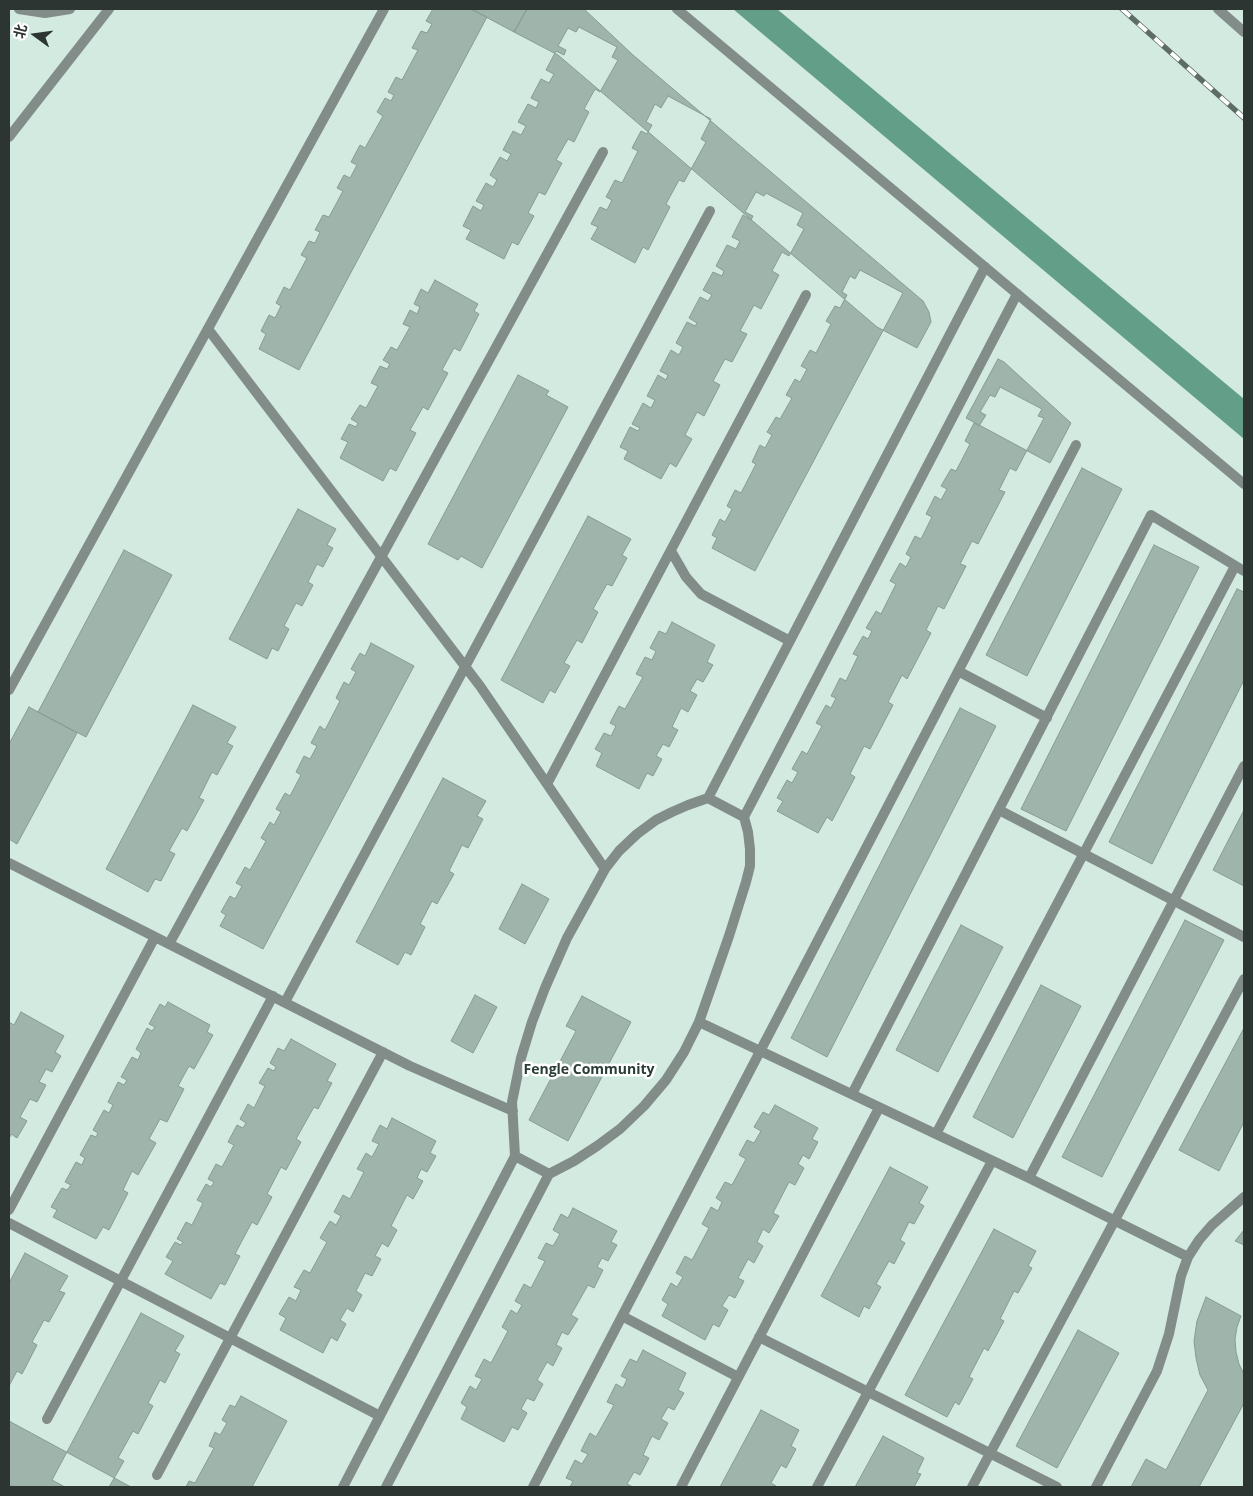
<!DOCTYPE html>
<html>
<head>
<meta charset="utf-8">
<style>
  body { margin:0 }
  #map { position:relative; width:1253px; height:1496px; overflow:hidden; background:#d2eae0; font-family:"Open Sans","Noto Sans SC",sans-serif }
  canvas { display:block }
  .frame { position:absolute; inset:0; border:10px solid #2c3531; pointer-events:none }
  .north { position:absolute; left:10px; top:10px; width:50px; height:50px; -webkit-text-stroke:4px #fff; paint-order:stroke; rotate:284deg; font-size:14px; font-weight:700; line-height:20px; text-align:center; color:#2c3531 }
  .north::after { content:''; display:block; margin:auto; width:18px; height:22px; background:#2c3531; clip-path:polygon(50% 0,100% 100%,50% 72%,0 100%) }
</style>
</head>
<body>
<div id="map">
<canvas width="1253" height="1496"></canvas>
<div class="frame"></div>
<div class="north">北</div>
</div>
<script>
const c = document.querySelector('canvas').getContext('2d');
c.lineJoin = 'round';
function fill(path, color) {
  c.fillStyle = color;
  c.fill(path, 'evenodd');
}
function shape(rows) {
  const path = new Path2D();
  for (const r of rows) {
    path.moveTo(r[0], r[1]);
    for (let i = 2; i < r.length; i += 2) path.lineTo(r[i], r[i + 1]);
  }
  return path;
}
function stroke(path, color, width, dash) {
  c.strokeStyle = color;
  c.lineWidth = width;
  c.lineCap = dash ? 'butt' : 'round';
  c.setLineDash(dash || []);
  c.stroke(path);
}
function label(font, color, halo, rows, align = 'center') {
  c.font = font + ' "Open Sans",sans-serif';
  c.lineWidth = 5;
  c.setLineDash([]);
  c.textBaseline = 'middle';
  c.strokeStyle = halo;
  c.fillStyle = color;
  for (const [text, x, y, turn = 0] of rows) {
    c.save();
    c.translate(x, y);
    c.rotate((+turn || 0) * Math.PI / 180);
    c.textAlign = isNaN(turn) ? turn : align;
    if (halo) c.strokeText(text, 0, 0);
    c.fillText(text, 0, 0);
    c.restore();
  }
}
const water = shape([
  [733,9,777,9,1244,399,1244,439]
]);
const building = shape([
  [433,9,471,9,487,17,299,370,259,349,266,334,261,331,269,315,275,318,281,306,276,303,284,287,290,290,307,258,301,255,309,241,315,243,320,232,315,230,323,215,329,217,343,191,337,188,344,175,350,178,357,165,351,162,360,145,365,148,383,116,377,112,385,98,391,101,394,95,388,92,396,77,402,80,418,50,412,48,421,31,427,33,432,24,426,21,433,9],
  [471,9,527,9,514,32,471,9],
  [527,9,584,9,633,55,923,301,929,312,931,322,917,348,877,327,558,55,514,32,527,9],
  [579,27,617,47,612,57,618,60,600,92,595,89,584,109,589,112,574,142,568,139,556,160,562,163,545,195,539,192,528,213,534,216,518,245,512,242,504,259,466,239,471,230,463,226,473,206,481,211,484,205,476,201,486,183,493,187,497,180,490,175,500,157,507,161,511,154,503,150,513,131,521,135,526,126,518,122,528,104,536,108,539,102,531,98,541,79,549,83,554,74,546,70,556,51,564,55,566,50,558,46,568,28,576,32,579,27],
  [668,96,711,119,701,139,706,142,684,182,679,180,666,204,670,207,648,250,643,247,635,263,591,239,598,227,591,224,600,207,607,210,612,200,606,197,615,180,622,183,638,151,632,148,641,131,647,134,652,125,646,122,655,104,661,108,668,96],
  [756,192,764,196,766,193,803,213,797,225,804,229,789,256,782,252,772,271,779,275,761,309,754,305,740,331,747,334,732,362,725,359,713,381,720,385,704,416,697,412,685,435,692,439,676,467,670,463,661,479,624,459,628,451,620,447,630,427,638,431,640,428,632,424,643,403,651,408,655,400,647,396,658,375,666,380,668,375,660,371,671,350,679,355,683,347,676,343,687,322,695,326,697,323,689,318,700,297,708,301,712,295,703,290,713,272,722,276,724,271,716,266,727,245,736,249,740,241,732,237,743,215,751,220,753,216,745,212,756,192],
  [860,270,903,293,755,571,712,548,717,538,712,535,720,519,725,522,732,509,727,506,735,490,741,493,756,464,752,462,760,445,765,448,772,435,767,432,776,417,780,419,792,398,786,395,795,379,800,382,807,369,801,366,810,350,816,353,831,324,826,321,835,306,840,308,847,295,842,292,850,276,855,279,860,270],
  [435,280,478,304,474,311,479,314,460,351,454,348,442,370,448,373,428,410,423,407,410,430,416,433,396,471,390,468,383,481,340,458,348,442,341,439,349,424,356,427,358,423,351,419,360,405,366,408,378,386,371,383,380,366,387,369,390,364,383,360,391,347,397,350,410,327,403,324,410,310,417,314,420,307,414,304,421,289,428,293,435,280],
  [998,359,1004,362,1071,423,1050,463,966,418,998,359],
  [518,375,549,391,546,395,568,407,482,568,461,556,458,560,428,544,518,375],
  [1000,387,1042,409,1038,416,1044,418,1016,471,1010,468,999,490,1005,492,978,544,972,541,960,564,966,566,944,609,938,606,926,630,931,633,907,679,902,675,888,702,893,705,870,749,864,746,850,774,855,777,832,821,827,817,818,833,777,811,783,801,777,798,787,780,792,783,798,772,792,769,802,751,807,754,822,726,816,723,826,705,831,708,836,698,831,696,840,678,846,681,858,656,853,654,863,636,868,639,872,631,866,628,876,611,881,614,896,584,890,581,900,563,906,567,911,557,906,554,915,536,921,539,932,517,926,514,935,496,941,500,947,489,941,486,951,469,956,471,970,444,965,441,974,423,979,426,986,415,980,412,990,395,995,397,1000,387],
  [1082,468,1122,489,1027,676,986,655,1082,468],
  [298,509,336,529,327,545,333,548,323,567,317,564,308,582,313,585,302,606,296,603,284,626,289,629,278,651,272,648,267,659,229,639,298,509],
  [588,516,631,539,622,555,627,558,612,586,607,584,593,609,598,612,582,643,577,640,564,663,570,666,555,693,550,690,543,703,501,680,588,516],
  [1154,545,1199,567,1066,831,1021,809,1154,545],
  [124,550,172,575,86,737,38,712,124,550],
  [1237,589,1244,592,1244,680,1152,864,1109,842,1237,589],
  [672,622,715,645,707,662,713,665,703,682,697,679,690,691,697,695,688,712,681,708,672,727,678,730,669,747,663,744,656,756,662,759,653,776,647,773,639,789,596,766,602,753,595,749,604,733,611,736,616,726,610,723,619,706,625,709,643,677,636,674,645,657,652,660,656,651,650,648,659,631,666,634,672,622],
  [371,643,414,666,263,949,220,926,226,915,221,912,230,896,235,899,242,886,236,883,245,867,250,870,266,841,261,838,270,822,274,825,281,812,276,809,285,793,290,796,301,775,296,772,304,756,310,759,317,746,311,743,320,726,325,730,340,701,336,698,344,682,349,685,356,672,351,669,360,653,365,656,371,643],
  [193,705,236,727,227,743,233,746,217,775,212,772,199,798,204,800,187,831,182,828,169,851,175,854,161,881,155,879,148,892,106,869,193,705],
  [29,707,77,733,17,844,9,839,9,744,29,707],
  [960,708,996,726,827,1057,791,1038,960,708],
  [443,778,486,801,477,816,483,819,468,848,462,845,449,871,454,874,437,904,432,901,420,924,425,927,411,955,405,952,398,965,356,942,443,778],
  [1244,810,1244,886,1213,870,1244,810],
  [522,884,549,899,525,944,499,929,522,884],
  [1185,920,1224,940,1102,1177,1062,1157,1185,920],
  [961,925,1003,947,938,1072,896,1050,961,925],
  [1041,985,1081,1006,1013,1138,973,1117,1041,985],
  [475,995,497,1007,473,1053,451,1041,475,995],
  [582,996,631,1022,568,1141,529,1120,576,1031,566,1026,582,996],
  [168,1002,210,1025,207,1032,213,1035,194,1069,189,1066,178,1086,184,1089,167,1122,160,1119,149,1139,156,1143,138,1175,132,1171,123,1190,128,1193,109,1230,103,1227,96,1239,53,1217,57,1210,51,1207,62,1188,67,1190,71,1185,65,1182,76,1162,82,1165,85,1158,80,1155,91,1135,96,1137,98,1133,93,1130,104,1110,109,1113,113,1105,108,1102,118,1082,124,1085,127,1080,121,1077,132,1057,138,1060,141,1053,136,1049,147,1028,152,1031,155,1027,149,1024,160,1004,165,1007,168,1002],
  [21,1012,64,1036,55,1052,61,1056,52,1072,46,1069,39,1082,46,1085,37,1102,30,1099,20,1117,27,1121,17,1138,11,1134,9,1139,9,1022,14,1025,21,1012],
  [1244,1028,1244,1122,1219,1171,1179,1150,1244,1028],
  [291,1039,336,1064,327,1081,332,1083,318,1109,314,1107,296,1139,301,1142,286,1170,281,1167,267,1194,272,1197,257,1225,252,1222,235,1254,240,1256,225,1285,220,1283,211,1299,165,1274,173,1261,166,1257,175,1242,181,1245,183,1242,177,1239,186,1222,192,1225,203,1203,197,1200,206,1184,211,1187,214,1182,208,1179,216,1164,222,1167,234,1145,228,1142,237,1125,243,1128,246,1123,240,1119,248,1104,254,1108,265,1086,259,1083,268,1068,274,1071,276,1067,270,1063,278,1048,284,1051,291,1039],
  [775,1105,818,1128,812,1139,818,1142,809,1159,803,1155,798,1164,804,1168,795,1185,789,1182,773,1213,779,1216,769,1233,763,1229,757,1242,763,1246,754,1263,748,1259,738,1278,744,1281,735,1298,729,1295,722,1306,728,1310,719,1327,713,1324,705,1340,662,1316,668,1304,662,1300,671,1283,677,1287,683,1277,676,1273,685,1256,692,1260,709,1228,702,1224,711,1207,718,1211,722,1202,716,1198,725,1182,732,1185,746,1159,739,1155,747,1140,754,1143,761,1131,754,1127,763,1112,769,1115,775,1105],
  [392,1118,436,1141,430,1153,436,1156,427,1172,421,1169,417,1178,423,1181,413,1199,407,1195,391,1226,397,1230,388,1247,382,1243,375,1256,381,1259,372,1276,365,1273,356,1291,362,1295,353,1312,347,1308,340,1320,346,1324,337,1341,331,1337,323,1353,280,1330,286,1318,279,1314,289,1297,296,1301,301,1290,294,1287,304,1270,310,1273,327,1242,320,1238,330,1221,336,1225,341,1216,334,1212,343,1195,350,1199,364,1172,357,1169,366,1153,372,1157,379,1144,372,1141,380,1125,387,1129,392,1118],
  [890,1167,928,1187,919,1203,924,1206,914,1224,909,1222,900,1240,905,1243,894,1264,889,1261,876,1284,881,1287,869,1309,864,1306,859,1317,821,1296,890,1167],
  [573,1208,617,1231,611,1242,617,1245,608,1261,602,1258,597,1267,603,1270,594,1288,588,1285,571,1315,578,1319,568,1335,562,1332,556,1345,562,1348,553,1366,547,1362,537,1380,543,1384,534,1401,527,1398,521,1409,527,1413,518,1430,512,1427,504,1442,461,1419,467,1407,461,1403,470,1386,476,1390,482,1379,475,1376,484,1359,491,1363,508,1331,502,1327,511,1310,517,1314,522,1305,515,1301,524,1284,531,1288,545,1261,538,1258,546,1243,553,1246,560,1234,553,1230,561,1214,568,1218,573,1208],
  [994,1229,1036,1251,1028,1266,1032,1268,1018,1293,1014,1291,1000,1319,1004,1321,988,1351,984,1348,969,1377,973,1379,959,1405,955,1402,947,1417,905,1395,994,1229],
  [1244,1230,1244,1245,1235,1241,1244,1230],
  [25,1253,68,1276,59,1291,65,1293,49,1322,44,1320,32,1342,37,1345,22,1374,17,1371,9,1386,9,1283,25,1253],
  [1206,1297,1241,1316,1237,1327,1235,1339,1236,1352,1239,1364,1244,1374,1244,1403,1199,1487,1131,1487,1146,1459,1166,1470,1208,1390,1200,1375,1196,1358,1194,1341,1197,1321,1206,1297],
  [141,1313,184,1336,175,1351,180,1354,165,1383,160,1380,148,1403,153,1406,138,1434,133,1431,118,1458,124,1461,109,1487,65,1487,52,1480,141,1313],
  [1078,1330,1119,1353,1057,1468,1016,1446,1078,1330],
  [643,1350,686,1373,678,1390,684,1393,674,1410,668,1407,661,1419,668,1423,659,1440,652,1436,643,1455,649,1458,640,1475,634,1472,627,1484,633,1487,570,1487,573,1481,566,1478,575,1460,582,1464,588,1454,581,1451,590,1433,596,1437,614,1405,607,1402,616,1384,623,1388,627,1379,621,1376,630,1359,637,1362,643,1350],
  [241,1396,287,1421,252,1487,186,1487,189,1481,195,1483,214,1448,209,1446,215,1432,220,1435,227,1423,222,1420,230,1405,235,1407,241,1396],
  [761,1410,799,1430,791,1446,796,1449,786,1468,781,1465,771,1483,776,1486,775,1487,720,1487,761,1410],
  [9,1421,131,1487,14,1487,9,1484,9,1421],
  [883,1436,924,1458,917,1473,921,1474,914,1487,855,1487,883,1436]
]);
const lane = shape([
  [19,9,45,13,70,9],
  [208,329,480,686,605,869],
  [671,551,686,577,701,594,790,641],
  [958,671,1047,718],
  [547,784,806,295],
  [708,798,985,267],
  [999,810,1244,937],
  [744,817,1017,294],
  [9,863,410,1066,513,1111],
  [169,944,603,152],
  [285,1002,710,211],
  [699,1022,1029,1178,1188,1257],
  [852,1094,1151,515,1244,571],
  [936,1134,1235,566],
  [1029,1178,1244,766],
  [9,1210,155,937],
  [9,1223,380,1416],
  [622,1316,738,1377],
  [759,1337,1057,1487],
  [47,1419,273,996],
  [157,1475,383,1052],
  [343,1487,515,1156,512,1102,521,1058,532,1022,545,988,567,938,605,869,619,851,637,834,656,820,672,812,688,805,708,798,744,817,748,832,750,849,750,866,746,882,729,936,699,1022,684,1052,666,1080,644,1106,620,1129,597,1146,574,1161,549,1174,515,1156],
  [386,1487,549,1174],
  [533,1487,1076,445],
  [681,1487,879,1108],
  [817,1487,992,1161],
  [972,1487,1244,979],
  [1096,1487,1157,1371,1169,1334,1181,1276,1188,1257,1199,1240,1212,1225,1244,1197]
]);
const street = shape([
  [677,9,1244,484],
  [1218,9,1244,32],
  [9,137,109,9],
  [9,690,384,9]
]);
const rail = shape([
  [1122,9,1244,118]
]);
const neighbourhoodNames = [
  ["Fengle Community",589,1070]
];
fill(water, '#639e89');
fill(building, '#9fb5ac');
stroke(building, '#869c93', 1);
stroke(lane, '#828c88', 10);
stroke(street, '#828c88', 10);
stroke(rail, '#5e6c66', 5.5);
stroke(rail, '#fff', 4, [11]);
label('bold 14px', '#293d35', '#fff', neighbourhoodNames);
</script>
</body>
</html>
